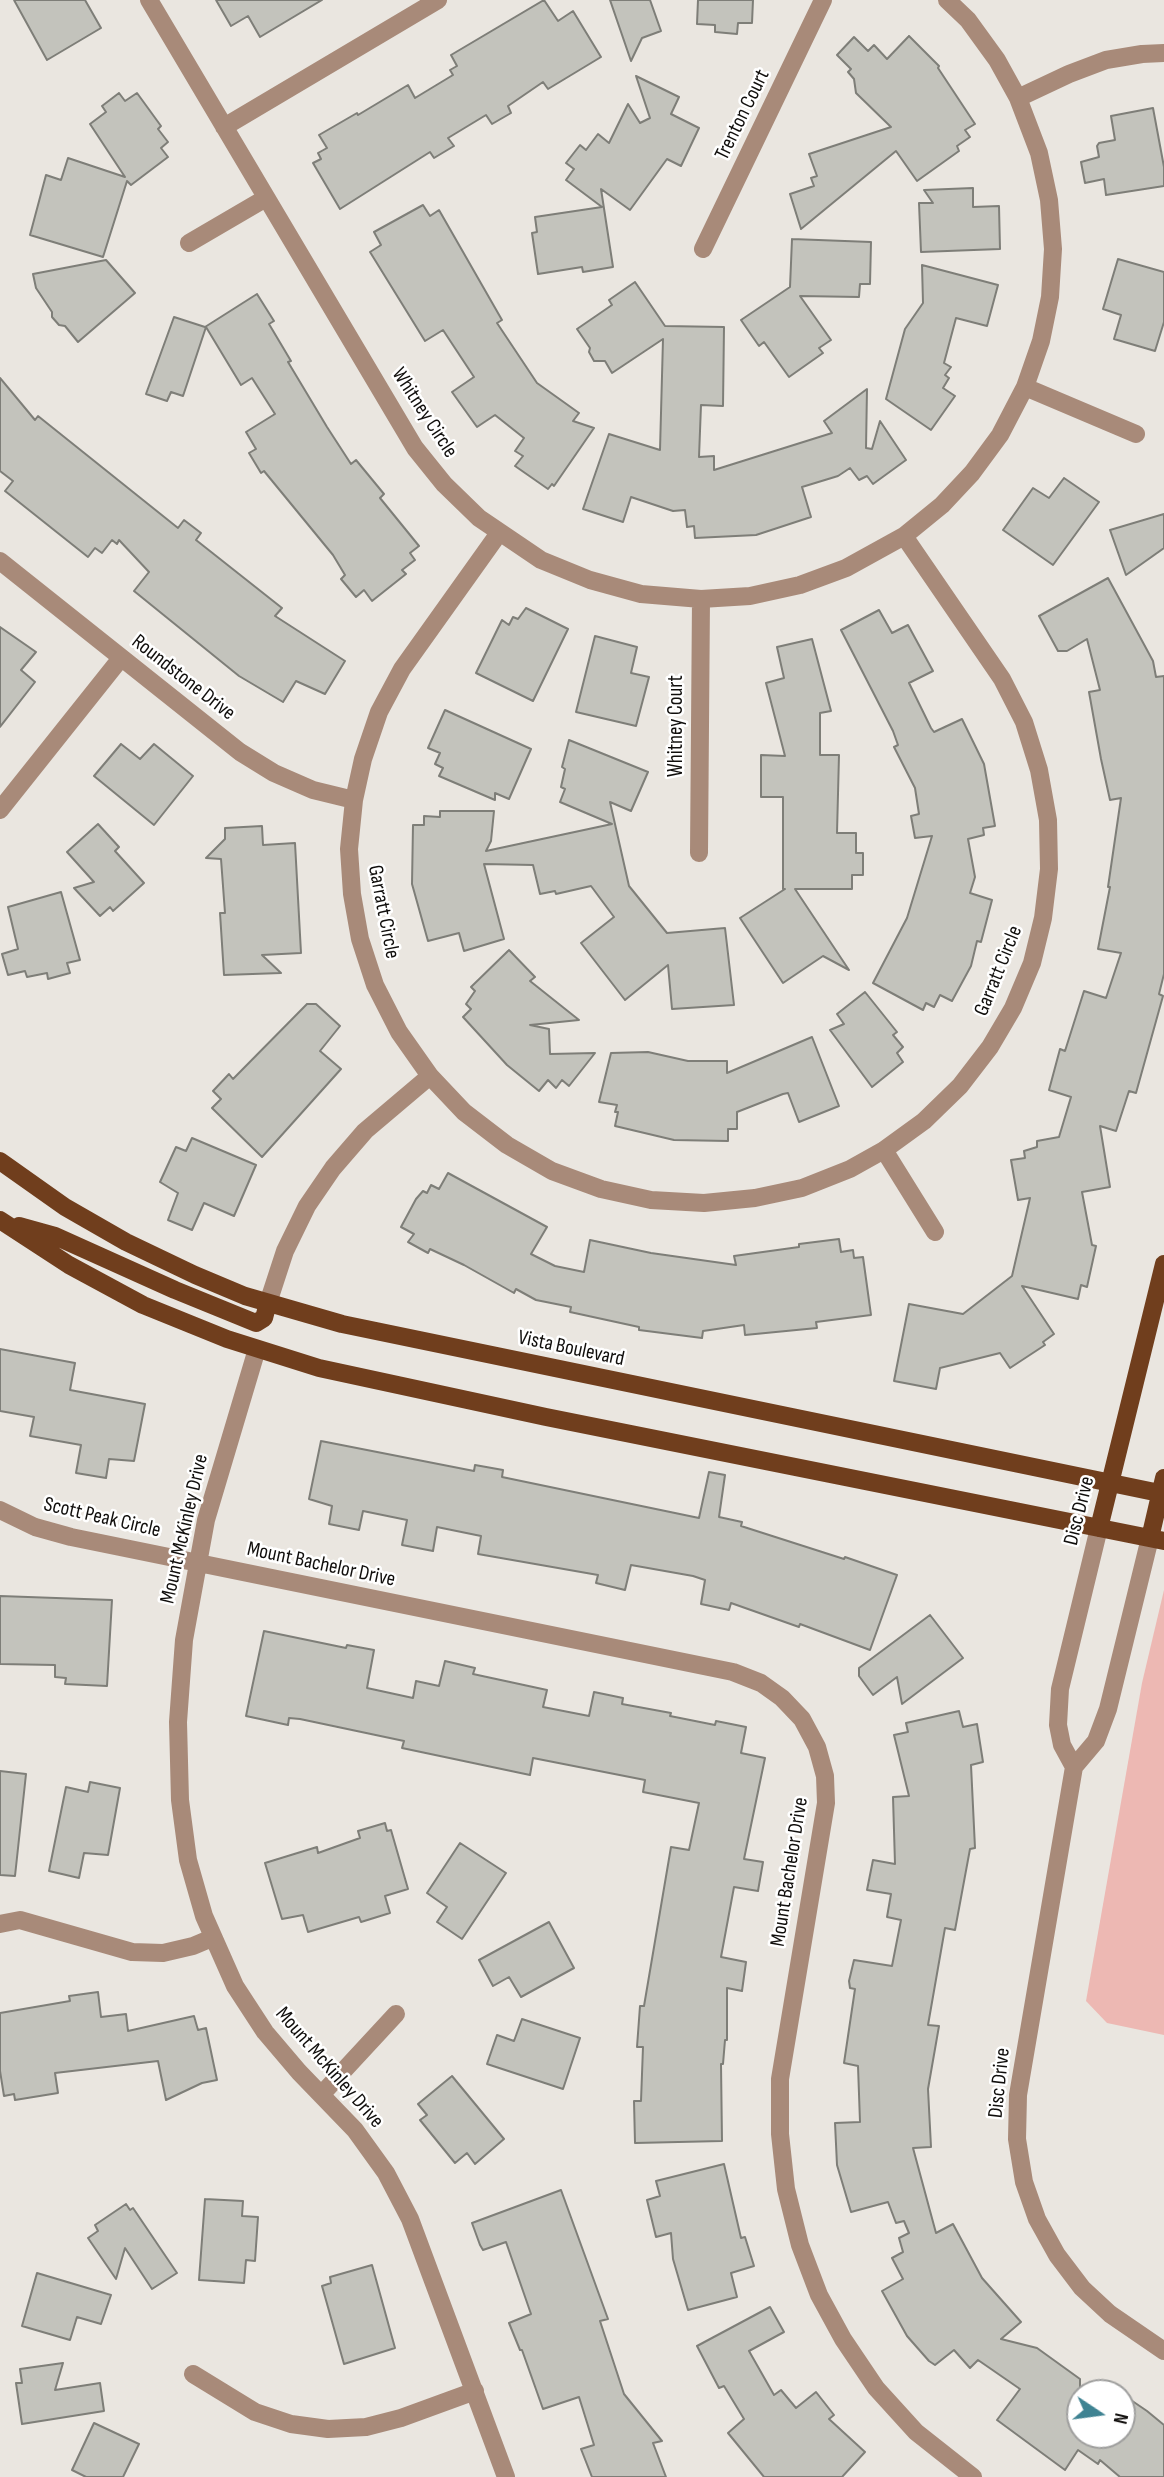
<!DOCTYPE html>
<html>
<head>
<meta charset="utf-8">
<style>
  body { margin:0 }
  #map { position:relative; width:1164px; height:2477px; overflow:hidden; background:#eae6e0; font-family:"Sofia Sans Condensed",sans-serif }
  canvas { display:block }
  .north { position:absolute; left:1066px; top:2379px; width:70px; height:70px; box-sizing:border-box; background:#fff; border:2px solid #9f9f9e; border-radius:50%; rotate:103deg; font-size:19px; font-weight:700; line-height:28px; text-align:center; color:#100e0c }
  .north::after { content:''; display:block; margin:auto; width:24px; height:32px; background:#3f8392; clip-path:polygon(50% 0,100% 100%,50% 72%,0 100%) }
</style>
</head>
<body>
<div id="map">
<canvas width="1164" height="2477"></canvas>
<div class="north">N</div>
</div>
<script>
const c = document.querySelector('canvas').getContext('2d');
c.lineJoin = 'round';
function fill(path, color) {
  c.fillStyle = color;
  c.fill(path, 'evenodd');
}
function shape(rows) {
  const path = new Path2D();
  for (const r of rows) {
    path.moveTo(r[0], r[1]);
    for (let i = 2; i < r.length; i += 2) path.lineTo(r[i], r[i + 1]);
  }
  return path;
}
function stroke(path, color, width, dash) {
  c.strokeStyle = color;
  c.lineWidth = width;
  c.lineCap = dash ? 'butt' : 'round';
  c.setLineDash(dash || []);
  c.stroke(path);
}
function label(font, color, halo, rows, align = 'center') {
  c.font = font + ' "Sofia Sans Condensed",sans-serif';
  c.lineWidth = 5;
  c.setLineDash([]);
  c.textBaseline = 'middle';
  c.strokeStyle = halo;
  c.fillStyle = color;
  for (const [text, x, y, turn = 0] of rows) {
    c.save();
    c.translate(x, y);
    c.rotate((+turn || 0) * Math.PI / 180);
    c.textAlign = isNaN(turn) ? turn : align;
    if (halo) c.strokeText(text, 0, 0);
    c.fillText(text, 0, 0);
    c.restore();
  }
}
const green = shape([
  [1164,1590,1164,2035,1107,2023,1086,2001,1142,1683]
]);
const building = shape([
  [14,0,85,0,101,28,47,60,14,0],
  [216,0,322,0,260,37,248,16,231,26,216,0],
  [544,0,558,21,573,11,601,57,548,89,543,82,508,106,511,113,492,124,486,115,448,138,454,146,434,158,430,152,340,209,313,163,321,159,318,153,327,148,319,135,357,113,358,115,408,85,415,98,453,75,450,70,457,66,451,55,544,0],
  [610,0,650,0,661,31,642,38,631,61,610,0],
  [698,0,753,0,752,23,738,23,737,34,715,32,715,25,697,24,698,0],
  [909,36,939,66,938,68,975,124,965,130,970,137,957,146,959,151,917,181,896,151,801,229,790,194,814,186,811,178,817,176,809,154,891,127,856,93,854,79,848,72,851,69,837,55,854,37,868,51,874,45,887,59,909,36],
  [636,76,679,97,671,114,699,128,681,166,667,159,630,210,601,189,613,267,583,272,582,267,538,274,532,233,537,232,535,217,602,207,566,180,574,169,566,163,580,145,586,150,598,134,609,143,628,104,640,123,650,118,636,76],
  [119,93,125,101,137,93,161,126,158,129,168,142,161,148,168,157,131,185,127,181,103,257,30,235,46,175,61,180,68,158,125,177,90,124,106,112,102,106,119,93],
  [1153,108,1164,167,1164,186,1106,195,1104,179,1085,183,1081,162,1099,157,1097,146,1099,143,1115,140,1111,116,1153,108],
  [973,188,973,207,999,206,1000,249,921,252,919,203,933,203,924,190,973,188],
  [423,205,430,216,439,210,502,320,497,323,537,383,579,413,573,421,594,428,554,486,552,484,548,489,515,466,523,456,515,451,524,438,495,415,477,427,452,392,474,377,443,330,425,341,370,252,381,245,374,232,423,205],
  [792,239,871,242,870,284,860,284,859,297,800,296,831,340,819,348,823,353,789,377,764,342,759,346,741,320,790,287,792,239],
  [1118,259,1164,272,1164,322,1155,351,1114,339,1121,315,1103,309,1118,259],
  [106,260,135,293,78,342,65,326,59,325,52,317,52,312,36,288,33,274,106,260],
  [922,265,998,285,987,326,956,318,944,363,951,367,945,375,949,378,943,388,955,396,931,430,886,399,905,329,923,303,922,265],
  [635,282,665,326,724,327,723,406,701,405,699,457,714,456,714,470,832,433,824,421,867,389,866,448,872,449,880,421,906,460,873,484,867,476,859,480,850,468,838,476,802,487,811,517,756,535,695,538,694,526,687,527,685,510,673,511,631,497,623,522,583,509,609,434,660,450,663,339,612,373,605,361,594,361,589,352,590,348,577,329,612,305,609,300,635,282],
  [257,294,274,321,269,324,291,361,288,362,327,427,351,464,356,460,384,494,380,498,419,546,410,553,415,560,402,570,406,574,372,601,364,590,356,597,341,579,345,575,333,555,264,471,261,473,249,453,256,449,246,432,275,414,252,378,241,385,206,327,183,396,171,392,167,401,146,394,174,317,205,327,257,294],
  [0,378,35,420,38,416,178,528,184,520,201,533,196,540,282,608,275,616,345,661,325,694,296,681,283,702,239,676,134,591,149,572,119,540,117,544,112,540,102,553,95,548,88,557,5,491,13,481,0,471,0,378],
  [1064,478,1099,502,1053,565,1003,530,1033,488,1049,498,1064,478],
  [1164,514,1164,548,1126,575,1110,530,1164,514],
  [1108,578,1153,661,1156,677,1164,676,1164,974,1159,994,1163,996,1136,1093,1129,1091,1116,1131,1100,1126,1110,1187,1082,1192,1092,1245,1096,1246,1087,1287,1081,1285,1078,1299,1022,1286,1054,1334,1043,1342,1045,1345,1010,1368,1000,1353,940,1368,936,1389,894,1381,909,1304,963,1314,1012,1276,1030,1198,1018,1200,1011,1160,1025,1158,1024,1151,1037,1147,1037,1141,1059,1137,1071,1097,1049,1090,1060,1049,1065,1051,1084,991,1106,998,1121,953,1098,949,1110,887,1108,887,1121,798,1110,800,1101,759,1089,692,1100,690,1087,639,1067,651,1058,651,1039,616,1108,578],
  [526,608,568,629,533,701,476,673,502,620,509,625,513,617,518,619,526,608],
  [879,610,892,633,908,625,933,671,909,683,931,728,934,732,962,719,984,764,995,826,983,828,984,835,968,839,975,877,970,893,992,900,981,942,977,941,971,966,952,1001,940,995,934,1007,926,1003,923,1010,873,983,907,918,932,836,915,838,911,816,919,814,915,788,894,747,898,745,893,731,841,630,879,610],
  [0,627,36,652,21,670,35,682,0,727,0,627],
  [595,636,637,647,631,673,649,677,636,726,576,712,595,636],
  [812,639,831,711,820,713,820,755,839,755,837,833,856,833,856,853,863,853,863,875,852,875,852,889,795,889,849,970,823,956,783,983,740,918,785,889,783,889,783,797,761,797,761,755,785,756,766,683,784,678,777,647,812,639],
  [445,710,531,749,509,799,495,793,495,800,439,776,443,768,435,764,440,753,428,748,445,710],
  [569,740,648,772,631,811,610,802,629,886,667,933,725,928,734,1005,672,1009,668,965,625,1000,581,943,614,917,591,886,556,894,555,891,540,894,533,865,484,864,504,939,464,951,459,933,428,941,412,884,413,825,424,825,424,816,440,817,440,811,494,811,491,841,486,851,612,824,560,802,565,789,561,787,565,769,562,767,569,740],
  [121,744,140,759,154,744,193,776,154,825,94,776,121,744],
  [98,824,119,847,115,851,144,883,113,911,110,907,100,916,74,888,94,882,67,852,98,824],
  [262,826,263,845,295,843,301,953,262,955,281,973,224,975,220,913,225,913,221,859,206,858,225,839,225,828,262,826],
  [61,892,80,960,67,963,70,973,48,979,47,973,27,977,25,971,8,975,2,954,18,949,8,907,61,892],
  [509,950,535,977,530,981,579,1020,530,1025,549,1029,550,1054,595,1053,569,1086,562,1080,556,1088,548,1080,539,1091,507,1065,463,1017,471,1009,466,1004,475,991,471,987,509,950],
  [865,992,897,1032,893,1035,903,1047,897,1053,903,1062,872,1087,830,1030,844,1024,837,1014,865,992],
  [307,1004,316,1004,340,1026,320,1051,341,1069,262,1157,212,1108,221,1099,213,1091,229,1074,233,1079,307,1004],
  [812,1037,839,1106,799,1122,788,1093,783,1094,737,1112,737,1129,728,1129,728,1141,674,1140,615,1126,618,1112,615,1112,617,1105,599,1102,611,1053,648,1052,688,1061,727,1061,727,1073,812,1037],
  [192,1138,256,1165,234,1216,204,1203,192,1230,168,1220,178,1193,160,1182,176,1147,186,1151,192,1138],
  [448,1173,547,1227,531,1254,555,1266,584,1272,590,1240,651,1253,736,1265,734,1256,799,1247,799,1244,839,1239,841,1252,853,1250,854,1258,863,1257,871,1315,816,1322,817,1328,745,1335,744,1325,703,1331,702,1338,639,1330,639,1327,570,1312,571,1307,536,1300,516,1289,514,1293,464,1265,430,1249,428,1253,408,1242,414,1234,401,1227,416,1199,423,1191,427,1193,431,1185,439,1189,448,1173],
  [0,1349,75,1363,70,1390,145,1404,134,1461,109,1459,106,1478,76,1473,81,1445,30,1436,34,1417,0,1411,0,1349],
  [321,1441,474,1471,475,1465,503,1470,502,1477,699,1518,709,1472,725,1475,719,1517,742,1522,741,1526,844,1559,845,1557,897,1575,870,1650,800,1624,799,1627,731,1603,729,1610,701,1604,705,1580,693,1576,631,1565,625,1590,596,1583,598,1575,478,1554,481,1536,437,1527,433,1551,402,1545,407,1520,363,1511,359,1530,329,1524,332,1506,309,1499,321,1441],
  [0,1596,112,1600,107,1686,65,1684,66,1678,55,1677,55,1665,0,1664,0,1596],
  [930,1615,963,1658,902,1704,897,1677,873,1695,859,1676,859,1668,930,1615],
  [264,1631,346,1648,347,1645,374,1650,367,1688,413,1698,416,1681,439,1686,445,1661,475,1668,473,1674,547,1690,543,1707,589,1716,594,1692,623,1698,622,1704,671,1713,670,1716,715,1725,716,1721,746,1727,741,1753,765,1758,744,1859,763,1862,758,1891,734,1887,721,1957,746,1962,742,1991,727,1988,727,2040,725,2040,723,2064,721,2064,722,2141,635,2143,634,2101,641,2101,643,2047,637,2047,640,2006,644,2006,671,1847,689,1850,699,1803,643,1792,645,1780,533,1758,530,1775,402,1748,404,1741,300,1719,289,1718,288,1725,246,1716,264,1631],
  [959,1711,963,1727,977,1724,983,1762,971,1765,975,1848,970,1849,955,1930,945,1928,928,2025,939,2026,928,2089,931,2147,913,2148,936,2233,953,2224,982,2278,1021,2322,1001,2339,1037,2348,1080,2379,1080,2435,1122,2435,1122,2394,1147,2411,1164,2425,1164,2477,1120,2477,1100,2460,1098,2464,1078,2450,1065,2470,997,2420,1020,2389,978,2360,970,2368,954,2350,935,2365,929,2361,907,2336,882,2291,903,2279,892,2258,903,2252,899,2238,909,2233,904,2221,896,2223,888,2202,851,2212,837,2165,835,2123,860,2122,858,2066,844,2063,855,1989,850,1988,849,1981,854,1960,892,1966,901,1920,887,1917,891,1894,867,1890,873,1860,895,1864,893,1797,909,1796,894,1735,908,1732,906,1723,959,1711],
  [0,1771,26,1774,15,1876,0,1875,0,1771],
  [90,1782,120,1788,108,1855,84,1853,79,1878,49,1871,66,1787,88,1792,90,1782],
  [385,1823,387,1831,391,1830,408,1889,385,1896,390,1913,361,1922,359,1917,308,1932,303,1915,282,1919,265,1863,317,1847,318,1853,360,1838,358,1831,385,1823],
  [460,1843,506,1873,462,1939,437,1922,447,1907,427,1893,460,1843],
  [549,1922,574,1968,521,1997,509,1977,493,1986,479,1960,549,1922],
  [98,1992,101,2017,126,2014,128,2031,194,2016,198,2030,206,2028,217,2080,202,2083,166,2100,158,2061,55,2073,58,2093,15,2100,14,2094,4,2096,0,2071,0,2013,70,2001,69,1996,98,1992],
  [522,2019,580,2038,563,2089,487,2064,497,2035,514,2041,522,2019],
  [452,2076,504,2139,475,2164,467,2153,455,2163,420,2120,427,2115,418,2104,452,2076],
  [724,2164,741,2238,745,2237,754,2266,731,2273,737,2297,688,2310,673,2259,671,2233,656,2237,647,2200,660,2196,656,2181,724,2164],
  [561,2190,608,2319,600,2321,624,2394,662,2441,653,2443,666,2477,592,2477,581,2449,594,2445,579,2397,543,2409,522,2350,520,2350,509,2323,531,2314,506,2242,483,2250,480,2245,472,2223,561,2190],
  [205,2199,243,2201,242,2216,258,2217,255,2261,246,2260,244,2283,199,2280,205,2199],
  [126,2204,130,2210,133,2208,177,2273,152,2289,125,2248,116,2279,88,2238,98,2231,95,2225,126,2204],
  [372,2265,395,2348,344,2364,322,2286,331,2283,330,2277,372,2265],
  [37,2273,111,2295,101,2324,77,2317,70,2340,22,2326,37,2273],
  [770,2307,784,2332,749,2351,774,2395,781,2390,796,2408,816,2392,834,2415,829,2419,865,2452,842,2477,764,2477,728,2433,744,2419,724,2386,719,2388,697,2346,770,2307],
  [63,2363,55,2390,100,2383,104,2411,22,2424,16,2383,22,2383,20,2369,63,2363],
  [94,2423,139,2444,123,2477,86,2477,72,2470,94,2423]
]);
const minor = shape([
  [149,0,415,448,444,484,479,518,541,560,590,580,641,594,701,599,750,596,800,585,846,568,904,536,942,505,972,473,1000,435,1025,387,1041,341,1050,297,1053,249,1049,200,1039,153,1018,98,997,60,968,20,947,0],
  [1018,98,1069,74,1106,60,1142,54,1164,53],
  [224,127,438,0],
  [189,243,266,198],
  [703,249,823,0],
  [1025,387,1136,434],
  [499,533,402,669,379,712,363,759,354,800,349,849,352,894,360,939,375,985,399,1032,430,1076,464,1112,507,1145,552,1171,601,1189,651,1200,704,1203,755,1198,802,1188,850,1169,884,1150,924,1121,960,1086,990,1047,1013,1008,1032,963,1043,918,1049,869,1048,820,1039,770,1024,722,1002,679,904,536],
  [0,561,240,752,274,773,313,790,354,800],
  [0,810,121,658],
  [699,853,701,599],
  [884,1150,935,1232],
  [268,1303,285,1251,307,1206,333,1168,365,1131,430,1076],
  [257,1349,206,1520,184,1640,178,1722,180,1800,188,1860,204,1916,235,1986,265,2032,299,2072,355,2130,386,2173,410,2219,506,2477],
  [0,1510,35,1527,71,1537,733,1672,761,1683,782,1698,802,1719,817,1747,825,1776,826,1803,780,2079,780,2134,786,2189,800,2245,819,2295,843,2339,876,2388,916,2432,973,2477],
  [1150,1538,1108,1709,1096,1741,1074,1767,1018,2095,1017,2139,1024,2182,1037,2219,1057,2255,1082,2288,1110,2314,1164,2351],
  [1074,1767,1062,1745,1058,1725,1060,1689,1099,1528],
  [0,1924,20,1920,132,1952,163,1953,193,1946,212,1938],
  [321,2095,396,2014],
  [193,2374,255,2412,291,2424,328,2429,366,2427,401,2418,475,2391]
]);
const major = shape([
  [0,1161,65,1207,126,1242,195,1275,245,1296,342,1324,1164,1494],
  [0,1220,69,1265,143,1305,227,1339,319,1368,546,1417,1164,1541],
  [19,1226,55,1236,175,1290,256,1323,264,1318,268,1303],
  [1099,1528,1164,1264],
  [1150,1538,1164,1478]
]);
const streetNames = [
  ["Trenton Court",743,115,-64],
  ["Whitney Circle",424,413,57],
  ["Roundstone Drive",183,678,38],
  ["Whitney Court",677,726,-90],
  ["Garratt Circle",383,912,79],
  ["Garratt Circle",999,971,-68],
  ["Vista Boulevard",571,1349,12],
  ["Disc Drive",1080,1511,-76],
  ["Scott Peak Circle",102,1518,13],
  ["Mount McKinley Drive",185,1529,-77],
  ["Mount Bachelor Drive",321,1565,12],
  ["Mount Bachelor Drive",790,1872,-81],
  ["Mount McKinley Drive",329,2068,49],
  ["Disc Drive",1000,2083,-84]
];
fill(green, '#edb8b3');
fill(building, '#c3c3bc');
stroke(building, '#7e7e78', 2);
stroke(minor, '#a88a79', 18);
stroke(major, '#703e1d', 18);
label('21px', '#100e0c', '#fff', streetNames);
</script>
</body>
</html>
